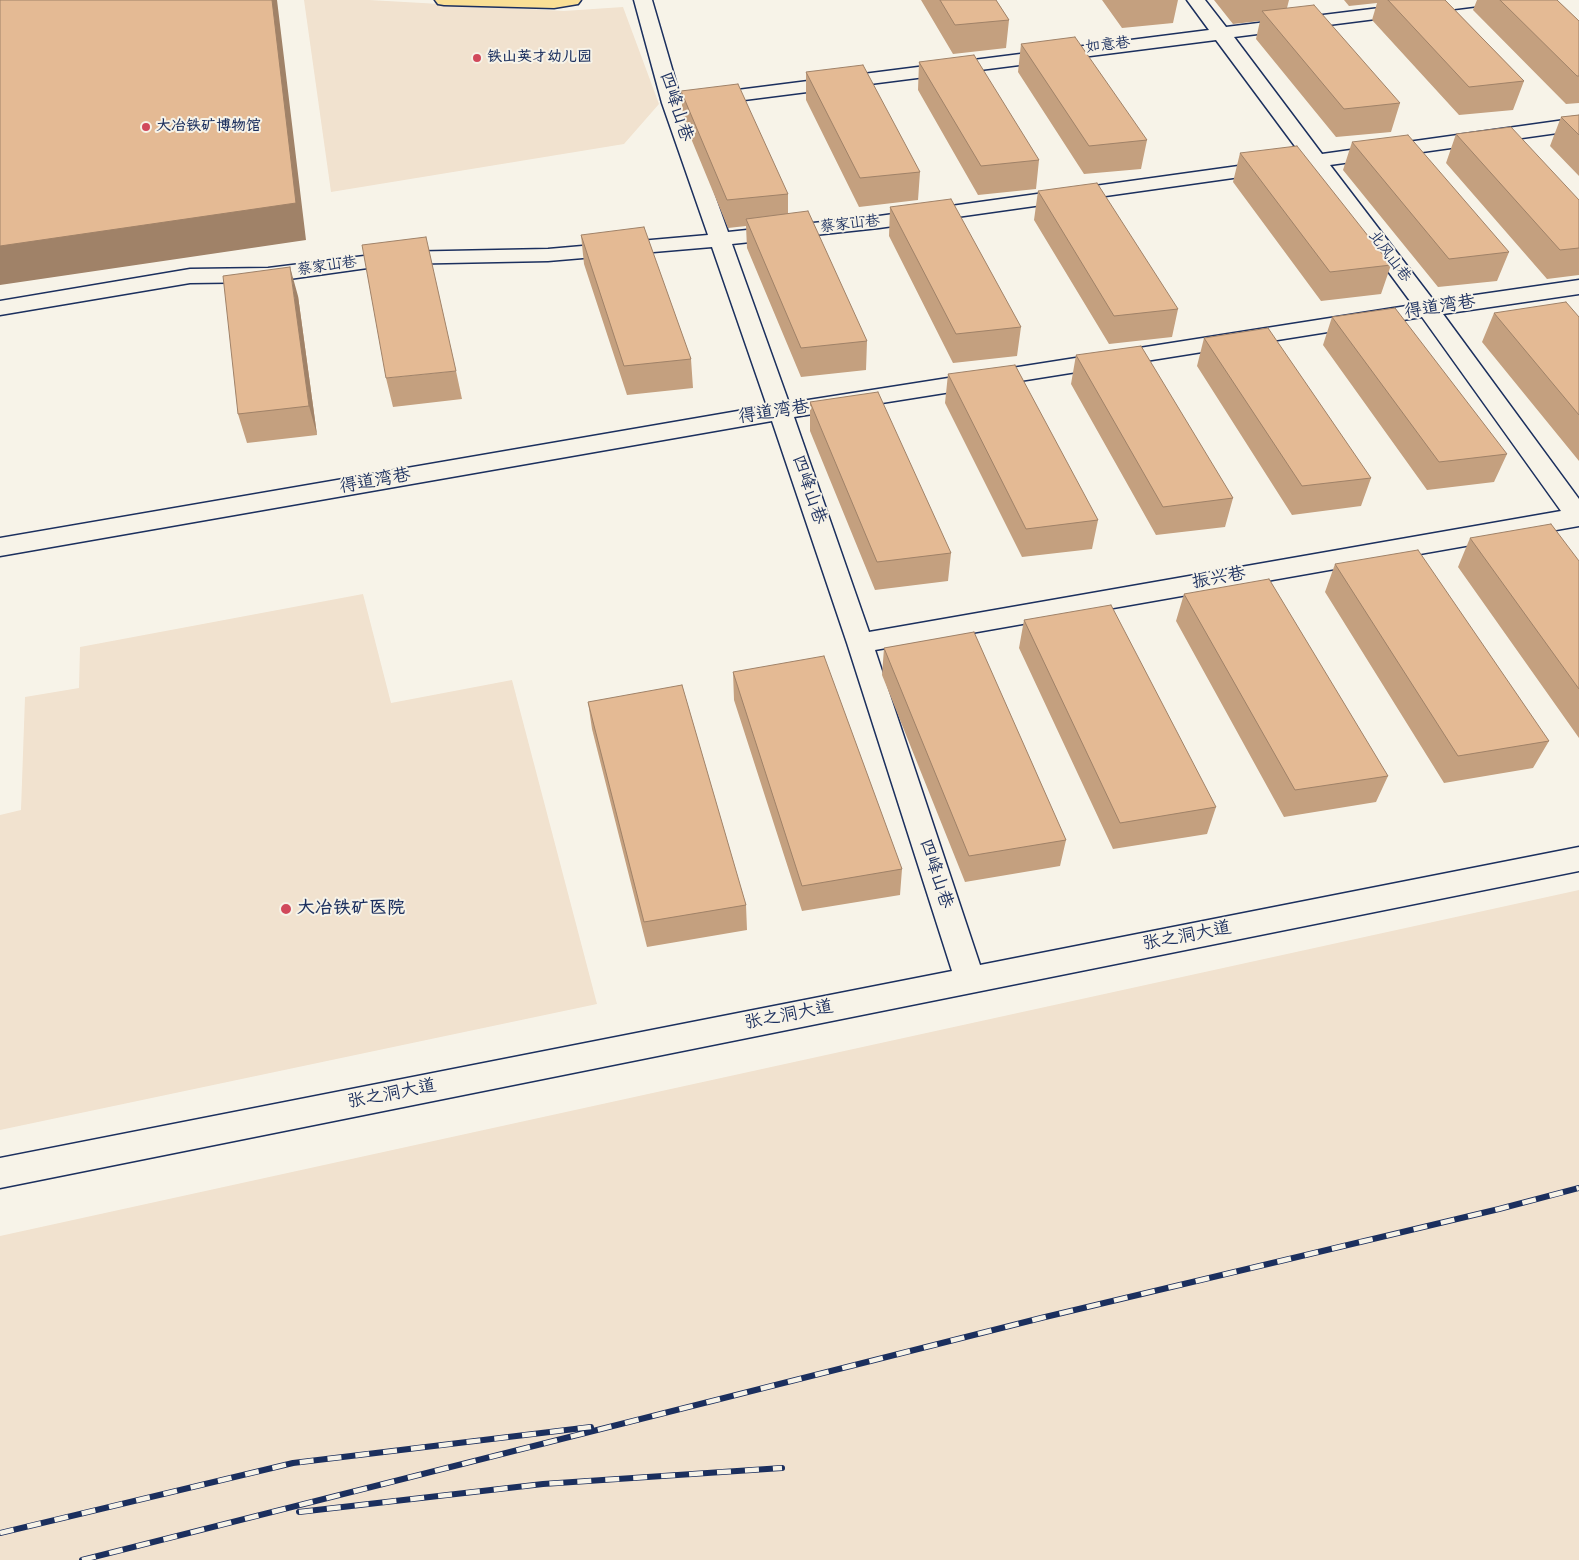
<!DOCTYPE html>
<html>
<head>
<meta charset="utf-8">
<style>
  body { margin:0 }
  canvas { display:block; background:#f7f3e8 }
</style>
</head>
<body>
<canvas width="1579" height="1560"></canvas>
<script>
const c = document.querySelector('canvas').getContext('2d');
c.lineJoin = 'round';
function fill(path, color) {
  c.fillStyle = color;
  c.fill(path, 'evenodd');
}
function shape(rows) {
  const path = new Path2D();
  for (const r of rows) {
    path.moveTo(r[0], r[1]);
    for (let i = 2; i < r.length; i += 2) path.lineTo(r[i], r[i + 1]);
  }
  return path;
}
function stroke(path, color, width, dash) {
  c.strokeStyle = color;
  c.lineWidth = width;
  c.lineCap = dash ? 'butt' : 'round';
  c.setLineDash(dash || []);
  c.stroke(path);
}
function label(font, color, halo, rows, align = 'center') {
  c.font = font + ' "Architects Daughter","LXGW WenKai TC",sans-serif';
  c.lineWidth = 4;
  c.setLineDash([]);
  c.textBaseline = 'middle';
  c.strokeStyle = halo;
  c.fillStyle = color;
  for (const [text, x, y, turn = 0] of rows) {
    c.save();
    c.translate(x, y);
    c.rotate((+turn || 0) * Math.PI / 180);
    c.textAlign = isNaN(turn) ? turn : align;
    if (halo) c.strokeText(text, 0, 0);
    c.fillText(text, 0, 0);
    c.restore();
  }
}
const built = shape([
  [304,0,369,0,564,11,623,7,659,104,624,144,331,192],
  [363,594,391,703,512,680,597,1004,0,1130,0,815,21,810,25,697,79,688,80,647],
  [1579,890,1579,1560,0,1560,0,1236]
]);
const minor = shape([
  [634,0,652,0,682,103,728,232,879,216,1303,157,1216,40,705,105,698,103,695,99,698,95,1209,30,1187,0,1205,0,1226,27,1444,0,1495,0,1492,4,1486,5,1234,37,1322,154,1579,118,1579,130,1330,165,1434,301,1579,280,1579,294,1443,314,1579,499,1579,526,875,650,980,965,1579,847,1579,871,0,1188,0,1158,952,971,847,643,772,421,0,556,0,538,767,406,712,247,548,261,396,264,268,282,190,283,0,315,0,301,190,269,268,268,396,252,548,249,708,235,662,103,634,0],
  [1311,167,1413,305,789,403,732,244,879,228,1311,167],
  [1422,317,1561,511,869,632,794,417,1422,317]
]);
const major = shape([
  [435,0,581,0,578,4,554,8,444,5,438,4,435,0]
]);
const rail = shape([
  [299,1512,543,1484,782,1468],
  [0,1533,293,1463,591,1427],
  [82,1560,1041,1318,1499,1209,1579,1188]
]);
const wall = shape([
  [921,0,996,0,1009,20,1006,48,953,54],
  [1102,0,1178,0,1173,23,1122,28],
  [1214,0,1289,0,1287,8,1400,103,1391,132,1336,137,1256,39,1260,21,1233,24],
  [1344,0,1445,0,1524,81,1513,110,1459,115,1372,20,1377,3,1349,6],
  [1477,0,1557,0,1579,21,1579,103,1566,104,1473,10],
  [1021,44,1147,140,1141,169,1084,174,1018,72],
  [919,62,1039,160,1036,189,978,195,918,90],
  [806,72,920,172,918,200,859,207,806,100],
  [681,91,788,194,788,214,867,341,866,370,801,377,747,248,746,226,728,228,683,119],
  [1579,115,1579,176,1550,146,1561,117],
  [1456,134,1579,200,1579,275,1547,279,1446,163],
  [1352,142,1509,252,1497,281,1438,287,1343,170],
  [1240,153,1391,265,1381,294,1321,301,1233,182],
  [1038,191,1178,309,1172,337,1109,344,1034,220],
  [890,207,1021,327,1017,356,953,363,889,236],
  [581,235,691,359,693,388,627,395,584,264],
  [298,296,317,435,247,443,238,414],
  [1494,313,1579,317,1579,461,1482,342],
  [1332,317,1507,454,1494,482,1427,490,1323,345],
  [1204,338,1371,478,1361,506,1292,515,1197,366],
  [1076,355,1233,498,1225,527,1156,535,1071,384],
  [456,371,462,399,393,407,386,378],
  [948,374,1098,520,1092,549,1022,557,945,403],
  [810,402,951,553,948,581,875,590,810,431],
  [1470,538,1579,561,1579,738,1458,567],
  [1335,564,1549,741,1533,768,1444,783,1325,592],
  [1184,594,1388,776,1376,802,1284,817,1176,621],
  [1024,620,1216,807,1207,834,1113,849,1019,648],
  [884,648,1066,840,1060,866,965,882,882,675],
  [733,672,902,869,900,895,802,911,734,700],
  [588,702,746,905,747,930,647,947,592,729]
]);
const shadedWall = shape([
  [272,0,277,0,306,240,0,285,0,246],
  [290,267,298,296,317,435,309,406]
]);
const building = shape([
  [0,0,272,0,296,203,0,246,0,0],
  [940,0,996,0,1009,20,955,25,940,0],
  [1388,0,1445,0,1524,81,1469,87,1388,0],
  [1500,0,1557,0,1579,21,1579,76,1577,76,1500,0],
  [1314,5,1400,103,1344,109,1262,11,1314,5],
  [1075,37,1147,140,1089,146,1021,44,1075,37],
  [974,55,1039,160,981,166,919,62,974,55],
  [863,65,920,172,860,178,806,72,863,65],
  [738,84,788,194,727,200,681,91,738,84],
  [1579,115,1579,135,1561,117,1579,115],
  [1511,127,1579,200,1579,248,1560,250,1456,134,1511,127],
  [1408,135,1509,252,1449,259,1352,142,1408,135],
  [1297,146,1391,265,1330,272,1240,153,1297,146],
  [1097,183,1178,309,1114,316,1038,191,1097,183],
  [951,199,1021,327,956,334,890,207,951,199],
  [808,211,867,341,801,348,746,219,808,211],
  [644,227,691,359,624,366,581,235,644,227],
  [426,237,456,371,386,378,362,245,426,237],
  [290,267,309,406,238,414,223,276,290,267],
  [1566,302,1579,317,1579,415,1494,313,1566,302],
  [1395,308,1507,454,1439,462,1332,317,1395,308],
  [1268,328,1371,478,1302,486,1204,338,1268,328],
  [1141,346,1233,498,1163,507,1076,355,1141,346],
  [1015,365,1098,520,1026,529,948,374,1015,365],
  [878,392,951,553,877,562,810,402,878,392],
  [1551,524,1579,561,1579,689,1470,538,1551,524],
  [1418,550,1549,741,1458,756,1335,564,1418,550],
  [1269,579,1388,776,1295,790,1184,594,1269,579],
  [1111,605,1216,807,1120,823,1024,620,1111,605],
  [974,632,1066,840,969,856,884,648,974,632],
  [824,656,902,869,802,886,733,672,824,656],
  [682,685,746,905,644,922,588,702,682,685]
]);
const markers = [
  [477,58,5,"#d1495b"],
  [146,127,5,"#d1495b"],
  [286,909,6,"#d1495b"]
];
const farStreetnames = [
  ["如意巷",1108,46,-7],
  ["蔡家山巷",850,225,-6],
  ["北风山巷",1389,257,53],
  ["蔡家山巷",327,267,-8]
];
const farPoinames = [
  ["铁山英才幼儿园",487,58],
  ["大冶铁矿博物馆",156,127]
];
const streetNames = [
  ["四峰山巷",675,107,72],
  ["得道湾巷",1440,308,-9],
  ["得道湾巷",774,413,-9],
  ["得道湾巷",375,482,-10],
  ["四峰山巷",808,490,71],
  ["振兴巷",1219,579,-10],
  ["四峰山巷",935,874,72],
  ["张之洞大道",1187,937,-11],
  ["张之洞大道",789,1016,-11],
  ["张之洞大道",392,1095,-11]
];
const poiNames = [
  ["大冶铁矿医院",297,909]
];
fill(built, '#f1e2cf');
stroke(minor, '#1b2f5e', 3);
stroke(major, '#1b2f5e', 3);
fill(minor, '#f7f3e8');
fill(major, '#fadf96');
stroke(rail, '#1b2f5e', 6);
stroke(rail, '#f7f3e8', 4.5, [14]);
fill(wall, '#c4a07f');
fill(shadedWall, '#a08268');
fill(building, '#e4ba94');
stroke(building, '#a08268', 1);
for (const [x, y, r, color] of markers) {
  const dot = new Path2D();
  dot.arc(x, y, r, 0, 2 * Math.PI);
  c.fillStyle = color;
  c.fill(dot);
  stroke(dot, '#f7f3e8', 2);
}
label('15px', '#1b2f5e', '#f7f3e8', farStreetnames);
label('bold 15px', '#1b2f5e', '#f7f3e8', farPoinames, 'left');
label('18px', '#1b2f5e', '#f7f3e8', streetNames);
label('bold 18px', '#1b2f5e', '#f7f3e8', poiNames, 'left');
</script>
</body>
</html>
